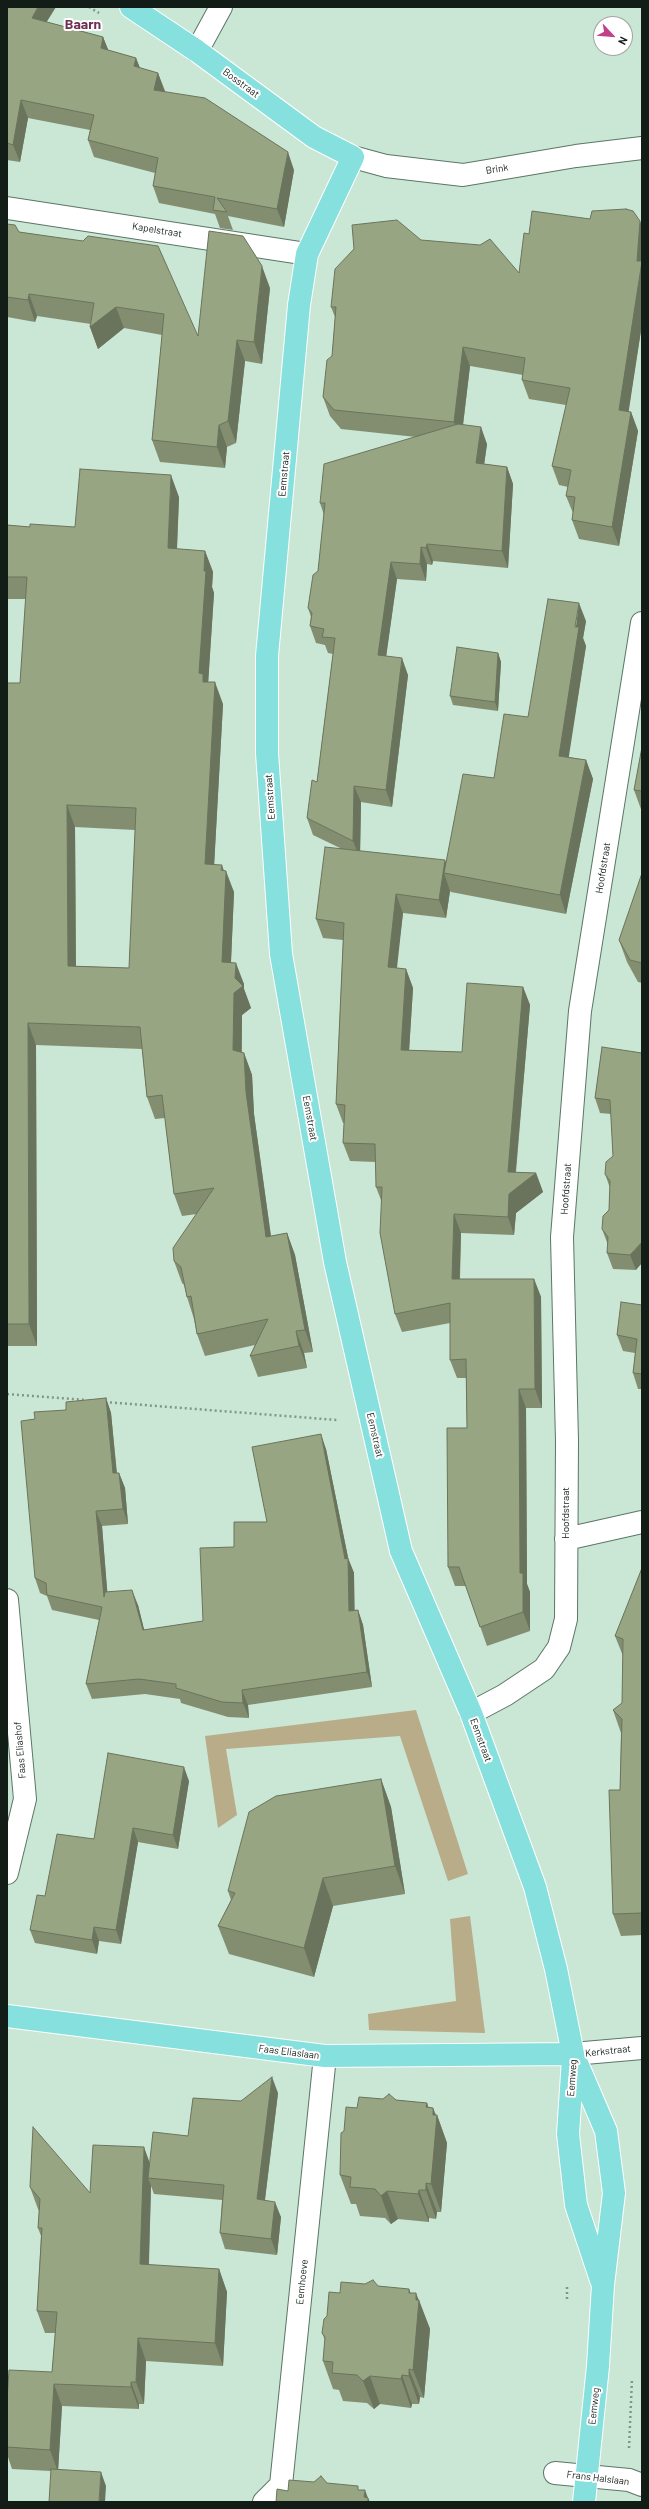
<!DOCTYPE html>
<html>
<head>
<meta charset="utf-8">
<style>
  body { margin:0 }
  #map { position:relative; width:649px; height:2509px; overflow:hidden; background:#cae6d5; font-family:Barlow,sans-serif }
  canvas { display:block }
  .frame { position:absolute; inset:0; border:8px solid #131d17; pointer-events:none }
  .north { position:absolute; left:593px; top:16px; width:40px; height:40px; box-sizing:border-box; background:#fff; border:1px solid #a1a5a2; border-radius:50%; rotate:116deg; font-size:11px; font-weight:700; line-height:16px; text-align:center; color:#131d17 }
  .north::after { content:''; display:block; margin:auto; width:14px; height:18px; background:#c14089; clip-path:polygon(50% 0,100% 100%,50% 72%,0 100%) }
</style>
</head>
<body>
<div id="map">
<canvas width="649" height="2509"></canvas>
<div class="frame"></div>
<div class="north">N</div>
</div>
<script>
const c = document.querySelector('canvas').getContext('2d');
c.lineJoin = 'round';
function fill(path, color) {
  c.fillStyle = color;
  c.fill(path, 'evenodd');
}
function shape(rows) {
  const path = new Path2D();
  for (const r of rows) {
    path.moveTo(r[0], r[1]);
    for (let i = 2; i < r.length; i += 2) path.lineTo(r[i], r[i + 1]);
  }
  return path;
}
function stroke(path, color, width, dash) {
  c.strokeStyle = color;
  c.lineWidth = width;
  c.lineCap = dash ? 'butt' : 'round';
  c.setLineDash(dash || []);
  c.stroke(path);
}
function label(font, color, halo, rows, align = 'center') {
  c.font = font + ' Barlow,sans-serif';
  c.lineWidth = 4;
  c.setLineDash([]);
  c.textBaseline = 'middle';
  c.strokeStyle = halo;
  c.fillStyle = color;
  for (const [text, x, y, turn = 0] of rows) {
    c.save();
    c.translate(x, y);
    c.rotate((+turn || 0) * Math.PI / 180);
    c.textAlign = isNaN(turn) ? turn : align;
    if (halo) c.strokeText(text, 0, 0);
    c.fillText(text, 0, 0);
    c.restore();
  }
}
const forest = shape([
  [416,1710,468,1874,448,1881,400,1736,226,1749,237,1815,218,1828,205,1736],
  [470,1916,485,2033,369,2030,368,2014,456,2001,450,1919]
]);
const path = shape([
  [89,7,99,13],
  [7,1394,86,1400],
  [105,1402,337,1420],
  [567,2287,567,2300],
  [629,2448,632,2379]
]);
const minor = shape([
  [197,51,221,7],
  [353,157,386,166,463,175,576,156,642,148],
  [7,208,307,254],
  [566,1539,642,1522],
  [7,1600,25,1799,7,1873],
  [471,1713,505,1695,544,1669,559,1647,566,1619,567,1441,562,1237,580,1011,642,623],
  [573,2054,642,2048],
  [555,2473,629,2480,642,2485],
  [264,2502,281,2485,325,2056]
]);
const major = shape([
  [131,7,197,51,314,137,353,157,307,254,299,305,267,656,267,753,281,954,335,1262,401,1551,471,1713,535,1887,556,1969,573,2054,606,2131,614,2193,603,2285,598,2366,584,2502],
  [7,2016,325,2056,573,2054],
  [573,2059,568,2134,576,2205,601,2280]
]);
const wall = shape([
  [7,7,47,22,103,37,108,50,136,58,140,68,158,73,164,91,294,170,284,227,228,216,233,230,220,228,215,214,159,203,153,186,155,173,94,157,88,140,90,130,28,118,20,162,7,160],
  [7,224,19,232,54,237,198,336,270,288,262,364,245,361,236,443,227,447,225,468,160,462,152,440,162,335,124,328,98,349,90,327,91,324,37,316,35,322,7,317],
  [642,226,642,324,628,412,631,412,638,431,619,546,579,539,572,520,573,513,566,496,568,487,559,485,552,466,566,405,529,399,522,380,523,375,470,366,463,425,487,444,484,464,507,467,513,484,508,568,433,561,432,565,427,564,426,581,397,579,386,656,408,675,392,807,361,802,360,851,446,862,528,717,586,621,583,638,586,646,568,757,586,760,593,779,566,914,451,892,450,891,446,918,403,913,396,968,406,969,413,988,409,1050,462,1052,523,987,530,1005,516,1172,536,1173,543,1192,516,1213,514,1235,461,1233,460,1279,534,1279,541,1297,542,1408,526,1408,527,1584,530,1592,530,1631,487,1646,466,1586,455,1586,448,1567,467,1428,466,1378,457,1378,450,1360,450,1323,402,1332,395,1314,381,1200,376,1187,376,1162,350,1161,343,1143,344,1123,343,1123,336,1104,343,940,323,938,316,919,340,848,313,835,307,818,317,782,333,654,328,653,325,645,316,643,310,626,311,617,308,608,318,571,324,515,320,503,416,437,341,429,330,416,323,397,332,356,335,317,331,307,421,240,519,273,529,234],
  [179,497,177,549,205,551,213,572,212,587,214,593,208,682,223,704,214,865,223,870,234,892,231,962,244,984,244,989,251,1008,242,1015,242,1052,244,1053,252,1075,254,1114,271,1236,287,1233,295,1255,313,1352,304,1353,307,1368,258,1377,250,1356,255,1345,205,1356,197,1334,194,1319,187,1297,184,1285,182,1283,174,1261,197,1214,182,1216,174,1194,165,1118,155,1119,147,1097,142,1049,36,1045,37,1346,7,1346,7,683,20,683,26,599,7,599,7,525,30,527,75,527],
  [75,827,135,830,129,968,76,966],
  [498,653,501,662,498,711,453,705,450,696],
  [642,747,642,812,634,790],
  [642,873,642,983,638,982,627,962,619,940],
  [602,1047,636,1270,613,1269,607,1253,608,1245,602,1229,609,1210,610,1188,605,1174,613,1156,611,1114,600,1113,595,1098],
  [642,1305,642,1389,638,1389,633,1373,635,1353,623,1351,617,1335],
  [106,1398,111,1413,117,1473,119,1473,125,1488,128,1524,102,1526,107,1592,138,1605,144,1630,203,1621,234,1547,267,1522,326,1449,348,1558,354,1573,354,1610,358,1610,363,1625,372,1687,248,1705,249,1718,228,1717,181,1703,180,1699,145,1694,92,1699,86,1684,99,1620,52,1610,47,1596,40,1593,35,1578,35,1419],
  [642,1568,642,1935,621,1936,613,1914,620,1790,621,1733,613,1710,622,1703,623,1656,615,1636],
  [381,1779,391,1807,405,1894,333,1906,314,1977,229,1954,218,1926,231,1900,228,1891],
  [189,1781,178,1849,138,1842,121,1944,99,1941,97,1954,35,1943,30,1930,45,1896,94,1839],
  [278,2093,265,2200,281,2217,277,2255,225,2249,220,2233,222,2200,154,2194,151,2186,149,2265,219,2269,227,2292,223,2366,146,2361,144,2404,139,2404,139,2409,62,2406,58,2470,106,2486,51,2471,12,2469,7,2454,7,2400,52,2372,55,2333,45,2333,37,2311,41,2236,38,2228,39,2211,38,2209,30,2187,90,2193,150,2164,188,2136,241,2101],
  [396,2100,427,2103,428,2107,433,2108,436,2115,437,2115,447,2143,441,2212,437,2212,436,2219,429,2218,429,2222,398,2219,391,2224,385,2218,360,2216,356,2204,351,2204,340,2175,344,2131,357,2108],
  [378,2286,411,2293,419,2300,430,2329,424,2398,420,2397,419,2404,412,2404,411,2408,380,2404,374,2409,367,2403,343,2401,339,2390,333,2389,323,2361,325,2340,322,2333,327,2316,340,2293]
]);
const shadedWall = shape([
  [38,7,56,7,38,36,32,18],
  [103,37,110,54,101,48],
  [136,58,143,76,134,66],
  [158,73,165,91,160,107,154,90],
  [21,100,28,118,20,162,13,145],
  [288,152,294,170,284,227,277,209],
  [640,221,642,226,642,324,626,429,619,410,637,261],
  [262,266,270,288,262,364,254,342],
  [29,294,37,316,35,322,28,300],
  [116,307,124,328,98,349,90,327],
  [237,340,245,361,236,443,228,421],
  [463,347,470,366,461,441,454,422],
  [631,412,638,431,619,546,612,527],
  [219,425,227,447,225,468,217,447],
  [481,427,487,444,482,480,476,463],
  [507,467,513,484,508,568,502,551],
  [171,475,179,497,176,570,168,548],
  [427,544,433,561,432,565,426,548],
  [421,547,427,564,426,581,420,564],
  [205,551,213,572,212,587,214,593,208,686,211,703,199,673,204,571],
  [391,562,397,579,384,672,378,655],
  [579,603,586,621,583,638,586,646,566,775,559,756],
  [498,653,501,662,498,711,495,702],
  [402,658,408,675,392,807,386,790],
  [215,682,223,704,213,886,205,864],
  [586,760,593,779,566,914,560,895],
  [354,786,361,802,360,858,353,841],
  [67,805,75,827,76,988,68,966],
  [445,860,450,874,444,873,450,891,446,918,439,900],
  [222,865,226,877,226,871,234,892,230,984,222,962],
  [396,894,403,913,395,986,388,967],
  [236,963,244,984,244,989,251,1008,242,1015,241,1072,233,1050,234,993],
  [406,969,413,988,408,1068,401,1050],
  [523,987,530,1005,514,1190,536,1173,543,1192,516,1213,514,1235,508,1217,508,1172],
  [28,1023,36,1045,37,1346,29,1324],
  [244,1053,252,1075,254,1114,274,1259,266,1237,246,1092],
  [454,1214,461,1233,459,1298,452,1279],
  [287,1233,295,1255,313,1352,305,1330],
  [642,1242,642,1263,636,1270,630,1255],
  [534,1279,541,1297,542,1408,535,1389],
  [296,1331,304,1353,307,1368,299,1346],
  [519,1389,526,1408,527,1584,530,1592,530,1631,523,1612,520,1573],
  [106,1398,111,1413,118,1488,113,1473],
  [321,1434,326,1449,349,1562,348,1558,354,1573,355,1626,349,1611,345,1559],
  [119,1473,125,1488,128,1524,123,1509],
  [96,1511,102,1526,109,1612,104,1597],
  [132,1590,138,1605,148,1645,143,1630],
  [358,1610,363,1625,372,1687,367,1672],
  [242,1690,248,1705,249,1718,243,1703],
  [184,1767,189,1781,178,1849,173,1835],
  [381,1779,391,1807,405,1894,395,1866],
  [133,1828,138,1842,121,1944,116,1930],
  [323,1878,333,1906,314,1977,304,1948],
  [94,1927,99,1941,97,1954,92,1940],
  [272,2077,278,2093,263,2215,257,2199],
  [427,2103,435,2127,433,2115,433,2108,436,2116,437,2115,447,2143,441,2212,431,2184,426,2107],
  [144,2147,152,2169,148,2178,151,2186,148,2286,140,2264],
  [426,2183,437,2212,436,2219,426,2190],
  [419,2190,429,2218,429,2222,418,2194],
  [387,2191,398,2219,391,2224,381,2196],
  [275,2202,281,2217,277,2255,271,2239],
  [219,2269,227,2292,223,2366,215,2343],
  [409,2289,418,2313,416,2300,416,2293,430,2329,424,2398,413,2370,409,2293],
  [138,2338,146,2361,144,2404,136,2382],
  [409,2369,420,2397,419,2404,409,2376],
  [402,2375,412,2404,411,2408,401,2379],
  [370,2376,380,2404,374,2409,363,2381],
  [131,2382,139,2404,139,2409,131,2387],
  [54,2384,62,2406,58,2472,50,2450],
  [101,2472,106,2486,105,2502,99,2502],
  [365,2490,368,2498,370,2502,365,2502,364,2497]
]);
const building = shape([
  [7,7,38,7,32,18,103,37,101,48,136,58,134,66,158,73,154,90,205,98,288,152,277,209,217,198,227,212,213,210,215,197,153,186,158,158,88,140,94,115,21,100,13,145,7,143,7,7],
  [626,209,633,211,640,221,637,261,642,261,619,410,631,412,612,527,572,520,575,497,566,496,571,470,552,466,570,388,522,380,525,358,463,347,454,422,334,410,323,397,327,360,332,356,336,307,331,307,335,269,354,249,352,225,397,220,421,240,480,245,490,239,519,273,524,233,529,234,532,211,590,219,592,211,626,209],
  [7,224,15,225,19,232,54,237,83,241,88,236,158,246,198,336,209,231,243,236,262,266,254,342,237,340,228,421,219,425,217,447,152,440,164,314,116,307,90,327,94,303,29,294,28,300,7,297,7,224],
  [458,424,481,427,476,463,507,467,502,551,427,544,426,548,421,547,420,564,391,562,378,655,402,658,386,790,354,786,353,841,307,818,312,780,317,782,335,638,322,637,324,629,310,626,312,613,308,608,313,575,318,571,325,503,320,503,324,464,458,424],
  [80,469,171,475,168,548,205,551,204,571,206,571,199,673,203,674,203,682,215,682,205,864,222,865,221,870,226,871,222,962,236,963,235,978,243,986,234,993,233,1050,244,1053,246,1092,266,1237,287,1233,305,1330,296,1331,299,1346,250,1356,268,1319,197,1334,191,1296,187,1297,181,1267,174,1261,173,1248,214,1188,174,1194,162,1095,147,1097,140,1027,28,1023,29,1324,7,1324,7,683,20,683,27,577,7,577,7,525,30,527,30,524,75,527,80,469],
  [67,805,136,808,129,968,68,966,67,805],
  [548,599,579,603,575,627,579,627,559,756,586,760,560,895,444,873,463,774,494,778,504,714,528,717,548,599],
  [457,647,498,653,495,702,450,696,457,647],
  [642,747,642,791,634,790,642,747],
  [325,847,445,860,439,900,396,894,388,967,406,969,401,1050,462,1052,467,983,523,987,508,1172,536,1173,509,1194,508,1217,454,1214,452,1279,534,1279,535,1389,519,1389,520,1573,523,1573,523,1612,480,1627,459,1567,448,1567,447,1428,467,1428,466,1359,450,1360,450,1303,395,1314,380,1233,382,1187,376,1187,375,1144,343,1143,345,1105,336,1104,344,923,316,919,325,847],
  [642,873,642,963,630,960,619,940,642,873],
  [602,1047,642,1053,642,1242,630,1255,607,1253,608,1237,602,1229,603,1216,609,1210,610,1181,605,1174,606,1162,613,1156,610,1100,595,1098,602,1047],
  [621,1302,642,1305,642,1374,633,1373,637,1339,617,1335,621,1302],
  [106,1398,113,1473,119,1473,123,1509,96,1511,104,1597,105,1592,132,1590,143,1630,203,1621,200,1548,234,1547,234,1522,267,1522,252,1447,321,1434,345,1559,348,1558,349,1611,358,1610,367,1672,242,1690,243,1703,222,1702,176,1688,176,1684,139,1679,86,1684,102,1607,47,1595,46,1583,35,1578,21,1421,35,1419,34,1412,66,1410,66,1402,106,1398],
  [642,1568,642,1913,613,1914,609,1790,620,1790,622,1719,613,1710,622,1703,623,1639,615,1636,642,1568],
  [108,1753,184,1767,173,1835,133,1828,116,1930,94,1927,92,1940,30,1930,37,1895,45,1896,57,1834,94,1839,108,1753],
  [381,1779,395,1866,323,1878,304,1948,218,1926,235,1893,228,1891,249,1812,276,1796,381,1779],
  [272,2077,257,2199,275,2202,271,2239,220,2233,224,2185,148,2178,153,2132,188,2136,193,2098,241,2101,272,2077],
  [389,2094,396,2100,427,2103,426,2107,433,2108,433,2115,437,2115,431,2184,426,2183,426,2190,419,2190,418,2194,387,2191,381,2196,375,2189,350,2187,351,2177,340,2175,341,2133,344,2131,346,2107,357,2108,359,2097,383,2099,389,2094],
  [33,2127,90,2193,93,2145,144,2147,140,2264,219,2269,215,2343,138,2338,136,2382,131,2382,131,2387,54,2384,50,2450,7,2447,7,2400,9,2370,52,2372,57,2312,37,2311,42,2228,38,2228,40,2199,30,2187,33,2127],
  [373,2280,378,2286,409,2289,409,2293,416,2293,416,2300,419,2300,413,2370,409,2369,409,2376,402,2375,401,2379,370,2376,363,2381,357,2375,332,2373,333,2362,323,2361,325,2337,322,2333,324,2319,327,2316,329,2292,340,2293,341,2282,365,2284,373,2280],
  [51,2469,101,2472,99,2502,49,2502,51,2469],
  [321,2476,327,2483,358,2486,358,2490,365,2490,364,2497,368,2498,368,2502,276,2502,277,2489,288,2491,289,2480,314,2482,321,2476]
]);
const streetNames = [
  ["Bosstraat",241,83,36],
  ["Brink",497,169,-9],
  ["Kapelstraat",157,230,9],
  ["Eemstraat",284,474,-85],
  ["Eemstraat",270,797,-94],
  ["Hoofdstraat",603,868,-81],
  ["Eemstraat",310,1118,80],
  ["Hoofdstraat",566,1189,-86],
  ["Eemstraat",375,1435,77],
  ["Hoofdstraat",566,1513,-90],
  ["Eemstraat",481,1740,70],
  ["Faas Eliashof",20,1750,-95],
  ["Kerkstraat",608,2051,-6],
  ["Faas Eliaslaan",289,2052,7],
  ["Eemweg",572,2078,-86],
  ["Eemhoeve",302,2282,-84],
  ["Eemweg",594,2406,-84],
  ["Frans Halslaan",598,2478,7]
];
const districtNames = [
  ["Baarn",83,24]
];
fill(forest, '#b9ac88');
stroke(minor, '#5c7667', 24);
stroke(major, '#fff', 24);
stroke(path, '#819689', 2.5, [2, 3]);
stroke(minor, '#fff', 22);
stroke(major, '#86e0de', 22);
fill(wall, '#838e71');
fill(shadedWall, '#6a745c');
fill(building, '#98a583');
stroke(building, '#6a745c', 1);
label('10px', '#131d17', '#fff', streetNames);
label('bold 14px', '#6f2f52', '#fff', districtNames);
</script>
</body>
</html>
